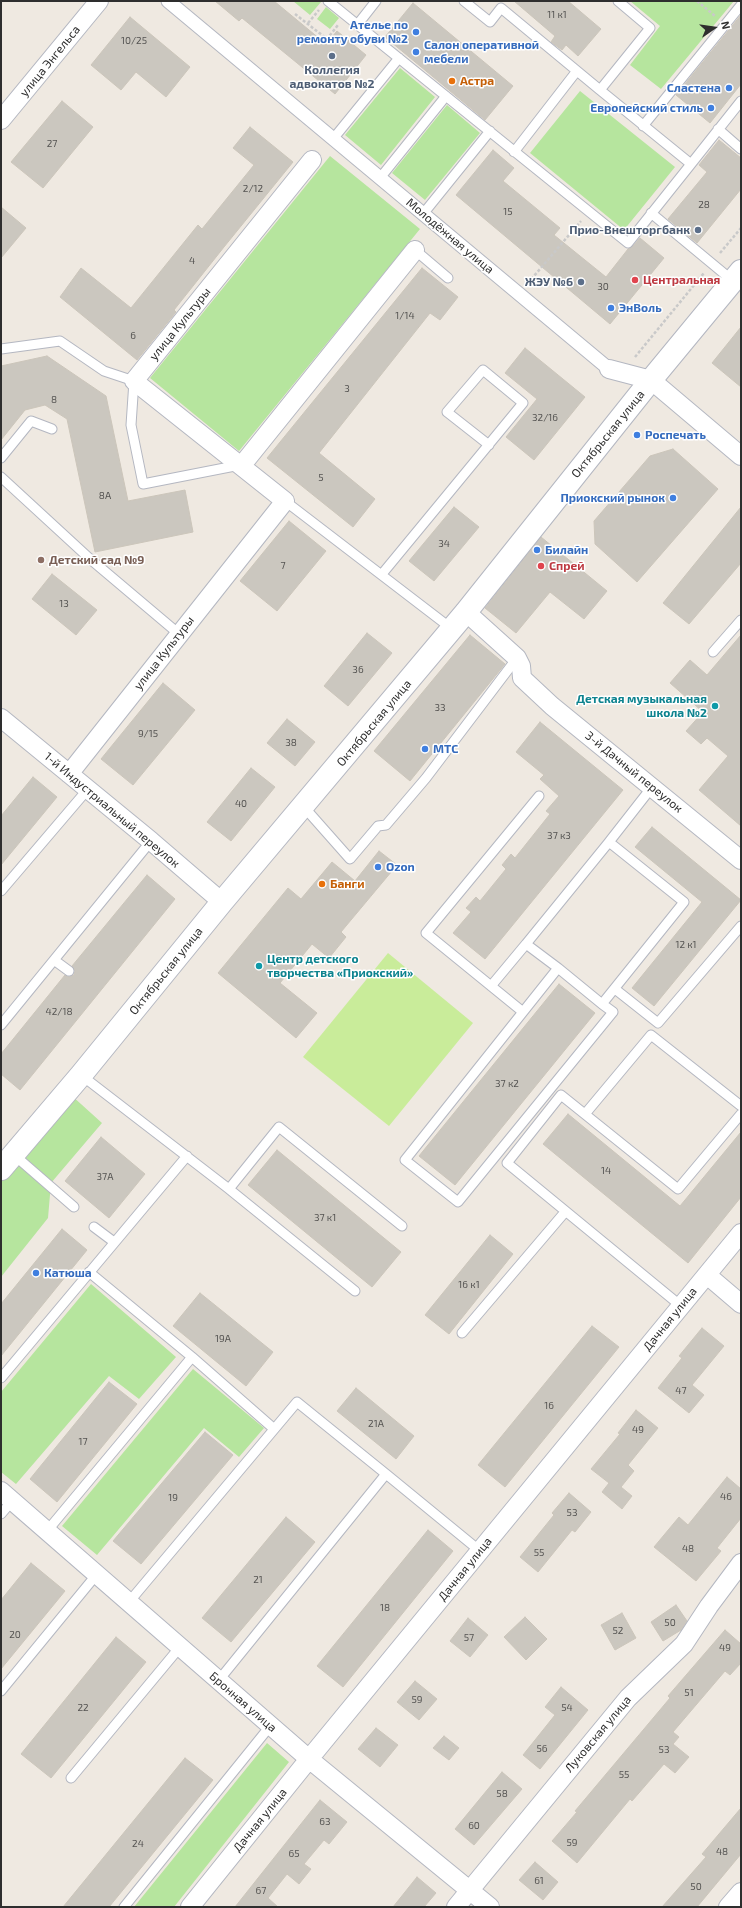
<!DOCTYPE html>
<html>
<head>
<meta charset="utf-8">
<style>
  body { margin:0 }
  #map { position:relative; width:742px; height:1908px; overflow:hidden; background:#efe9e1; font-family:"Exo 2",sans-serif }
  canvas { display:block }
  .frame { position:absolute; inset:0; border:2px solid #2e2e2e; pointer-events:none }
  .north { position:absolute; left:694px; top:8px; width:40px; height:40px; -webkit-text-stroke:3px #fff; paint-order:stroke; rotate:77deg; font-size:11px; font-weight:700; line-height:16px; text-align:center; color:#2e2e2e }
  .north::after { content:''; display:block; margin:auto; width:14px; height:18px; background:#2e2e2e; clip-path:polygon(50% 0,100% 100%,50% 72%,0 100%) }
</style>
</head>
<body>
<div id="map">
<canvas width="742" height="1908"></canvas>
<div class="frame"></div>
<div class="north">N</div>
</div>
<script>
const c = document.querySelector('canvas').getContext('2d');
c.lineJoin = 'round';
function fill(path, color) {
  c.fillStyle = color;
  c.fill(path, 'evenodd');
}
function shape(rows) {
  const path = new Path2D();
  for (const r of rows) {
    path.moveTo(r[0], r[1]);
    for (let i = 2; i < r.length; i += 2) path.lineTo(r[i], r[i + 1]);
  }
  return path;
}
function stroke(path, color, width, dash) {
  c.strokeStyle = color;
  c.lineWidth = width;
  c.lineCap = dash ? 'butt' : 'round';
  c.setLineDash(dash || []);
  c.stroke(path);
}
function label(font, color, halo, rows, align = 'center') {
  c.font = font + ' "Exo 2",sans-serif';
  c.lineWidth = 3;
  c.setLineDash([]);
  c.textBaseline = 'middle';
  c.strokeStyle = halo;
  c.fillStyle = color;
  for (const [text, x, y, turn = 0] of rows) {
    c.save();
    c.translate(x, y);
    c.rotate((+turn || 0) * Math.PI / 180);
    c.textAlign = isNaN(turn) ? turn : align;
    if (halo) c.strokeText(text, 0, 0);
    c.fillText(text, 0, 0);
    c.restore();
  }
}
const green = shape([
  [293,1,320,1,321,2,310,15],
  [630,1,734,1,661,89,630,65,660,26],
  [326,7,339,18,330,29,317,19],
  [400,68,435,97,381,165,345,135],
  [580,91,675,167,624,230,530,153],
  [447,105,480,133,425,200,392,173],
  [330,156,420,229,239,451,150,378],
  [71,1095,102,1123,51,1183,48,1218,1,1277,1,1181],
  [91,1284,176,1357,139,1399,109,1376,16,1484,1,1472,1,1392],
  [193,1369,264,1428,239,1457,204,1428,97,1555,62,1526],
  [267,1743,289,1762,174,1907,134,1907]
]);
const pitch = shape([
  [388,953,473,1023,389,1126,303,1057]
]);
const building = shape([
  [215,1,274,1,326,44,337,31,366,55,335,94,242,18,239,21,215,1],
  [514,1,568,1,601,29,578,56,566,45,562,50,551,42,555,36,514,1],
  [413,3,513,86,485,120,385,37,413,3],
  [741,15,741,84,710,123,676,95,741,15],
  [130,17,190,67,166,97,136,72,121,90,91,65,130,17],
  [62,101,93,127,43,188,11,162,62,101],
  [250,127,293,162,224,247,174,310,176,312,137,360,60,297,81,268,131,308,198,225,202,229,254,165,233,148,250,127],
  [719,140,741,158,741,189,697,243,668,219,707,172,699,165,719,140],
  [493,150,514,168,503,181,560,228,554,235,606,277,628,249,632,247,640,238,664,258,610,324,456,195,493,150],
  [1,207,26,228,1,258,1,207],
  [422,268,458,297,440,320,430,313,319,453,375,499,353,527,267,458,422,268],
  [741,327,741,387,712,363,741,327],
  [525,348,585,397,534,460,506,437,537,399,505,373,525,348],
  [47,356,106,396,128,501,185,490,193,532,95,552,67,419,45,405,25,410,1,440,1,366,47,356],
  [673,449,718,489,637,582,595,544,594,521,650,456,673,449],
  [454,507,479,527,434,581,409,561,454,507],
  [741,507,741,563,689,624,663,603,741,507],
  [289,521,326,551,277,611,240,581,289,521],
  [541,537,607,591,584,619,550,592,516,633,485,608,541,537],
  [52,574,97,610,76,635,32,599,52,574],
  [367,633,392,653,348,706,324,686,367,633],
  [470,635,505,664,410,781,374,751,470,635],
  [741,635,741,826,699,790,728,756,707,738,701,744,686,731,703,712,670,683,690,660,707,675,741,635],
  [163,683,195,710,133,785,101,759,163,683],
  [287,719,315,742,295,766,267,743,287,719],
  [540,722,623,790,485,959,453,933,471,912,466,908,476,897,480,901,506,869,502,865,511,854,515,858,550,814,546,811,559,796,540,779,544,775,516,752,540,722],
  [251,768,275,787,231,841,207,822,251,768],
  [33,777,57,797,1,865,1,816,33,777],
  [652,827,741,900,654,1006,632,988,702,902,635,847,652,827],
  [379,851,397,865,341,932,346,937,329,958,312,944,280,983,317,1013,296,1038,218,973,288,888,301,899,332,862,355,881,379,851],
  [147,875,175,899,20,1090,1,1074,1,1054,65,975,69,977,74,975,75,971,72,966,147,875],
  [559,984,595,1013,455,1185,419,1156,559,984],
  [568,1114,680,1206,741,1132,741,1197,688,1263,543,1144,568,1114],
  [101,1137,145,1174,109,1218,65,1181,101,1137],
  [277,1150,401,1252,372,1287,248,1185,277,1150],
  [62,1229,87,1250,1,1356,1,1304,62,1229],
  [490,1235,513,1254,449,1334,425,1315,490,1235],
  [200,1293,273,1352,246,1386,173,1326,200,1293],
  [592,1326,619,1347,505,1487,478,1465,592,1326],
  [702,1328,724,1346,692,1385,704,1395,689,1413,658,1388,682,1358,679,1356,702,1328],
  [109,1382,137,1404,57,1502,30,1479,109,1382],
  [356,1388,414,1436,396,1459,337,1411,356,1388],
  [636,1410,658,1428,628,1465,634,1471,621,1487,632,1496,622,1509,602,1492,609,1483,591,1469,620,1434,618,1433,636,1410],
  [205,1432,233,1455,141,1564,113,1541,205,1432],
  [727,1477,741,1489,741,1518,717,1548,721,1551,696,1581,654,1547,679,1517,688,1525,727,1477],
  [569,1493,591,1512,575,1532,572,1530,538,1572,520,1557,554,1515,552,1513,569,1493],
  [286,1517,315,1542,231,1642,202,1618,286,1517],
  [428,1530,453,1551,343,1687,317,1666,428,1530],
  [31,1563,65,1591,1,1669,1,1600,31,1563],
  [676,1605,687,1621,681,1630,663,1641,651,1622,676,1605],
  [622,1613,636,1638,615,1650,601,1625,622,1613],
  [525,1617,547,1639,526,1660,504,1637,525,1617],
  [468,1618,488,1635,470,1657,450,1641,468,1618],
  [725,1630,741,1644,741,1663,730,1675,725,1671,673,1732,679,1737,673,1744,689,1757,675,1773,664,1764,632,1801,630,1799,577,1863,552,1841,577,1812,575,1811,670,1698,668,1696,725,1630],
  [116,1637,146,1662,51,1778,21,1754,116,1637],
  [415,1681,437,1699,419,1720,397,1702,415,1681],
  [561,1687,588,1710,540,1769,523,1755,555,1715,545,1707,561,1687],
  [376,1728,398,1745,380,1767,358,1749,376,1728],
  [444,1736,459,1748,449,1760,433,1748,444,1736],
  [185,1758,213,1780,109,1907,63,1907,185,1758],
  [502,1772,522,1789,474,1845,455,1829,502,1772],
  [320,1800,347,1822,329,1844,324,1840,304,1864,311,1869,299,1884,287,1874,268,1898,278,1907,235,1907,320,1800],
  [741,1808,741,1854,697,1907,662,1907,706,1857,702,1854,741,1808],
  [535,1862,558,1882,543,1900,519,1880,535,1862],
  [417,1877,436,1893,424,1907,393,1907,417,1877]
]);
const path = shape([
  [697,1,715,16],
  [295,14,327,39,338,25],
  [308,23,319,10],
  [720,253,741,228],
  [528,283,581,221],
  [635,357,704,273]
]);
const service = shape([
  [328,1,628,243,691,164],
  [464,1,490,22,501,8,600,90,650,28,618,1],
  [358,24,376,1],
  [600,90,691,164,741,101],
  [643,126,741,5],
  [718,129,741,149],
  [333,139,399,58],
  [514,152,576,72],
  [380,178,446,96],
  [651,213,733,281],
  [423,214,490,131],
  [415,250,448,278],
  [1,349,60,341,104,371,134,381,131,425,143,484,240,465],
  [1,458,31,421,52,429],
  [1,477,89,558,179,634],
  [285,501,452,629],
  [382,574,523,403,483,370,447,412,489,445],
  [713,652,741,620],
  [304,807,350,859,378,826,386,825,426,778,517,658],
  [1,891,88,789],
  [54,960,69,971],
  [558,968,526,944,609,842],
  [491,986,526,944],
  [615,989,658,1023,741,926],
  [602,1004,613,1012,458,1202,405,1160,558,968,602,1004,684,902,609,842,652,787],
  [523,1012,426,933,539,796],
  [1,1025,151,841],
  [81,1075,229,1189,355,1291],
  [585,1114,651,1035,741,1106],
  [13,1154,74,1207],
  [229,1189,279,1127,402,1226],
  [94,1227,114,1242],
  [89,1272,192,1357,273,1428],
  [681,1306,507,1163,561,1095,678,1189,741,1114],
  [462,1333,565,1212],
  [1,1378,187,1156],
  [386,1474,480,1551],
  [1,1514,12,1501],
  [47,1531,192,1357],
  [129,1602,297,1402,386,1474,219,1680],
  [1,1691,97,1574],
  [71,1778,180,1647],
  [124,1907,271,1725]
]);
const pedestrian = shape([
  [168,1,609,369]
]);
const minor = shape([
  [1,120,99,1],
  [609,369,651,380,741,456],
  [242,465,415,250],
  [466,612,517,658,521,666,522,678,552,706,741,860],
  [1,718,151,841,222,902],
  [69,774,285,501,134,381,312,160],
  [707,1275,741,1304],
  [1,1491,309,1759,490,1907],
  [190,1907,309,1759,741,1233],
  [456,1907,628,1698,684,1644,709,1606,741,1563],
  [728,1907,741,1892]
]);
const secondary = shape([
  [1,1169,81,1075,222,902,466,612,651,380,741,271]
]);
const markers = [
  [416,32,4,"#3f7fe0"],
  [416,52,4,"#3f7fe0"],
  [332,56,4,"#5c6f8a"],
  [452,81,4,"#e8710a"],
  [729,88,4,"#3f7fe0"],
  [711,108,4,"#3f7fe0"],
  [698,230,4,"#5c6f8a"],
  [635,280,4,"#e0444e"],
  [581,282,4,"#5c6f8a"],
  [611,308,4,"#3f7fe0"],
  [637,435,4,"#3f7fe0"],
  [673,498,4,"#3f7fe0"],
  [537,550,4,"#3f7fe0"],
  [41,560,4,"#8d6e63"],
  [541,566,4,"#e0444e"],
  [715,706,4,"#0f9aa8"],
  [425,749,4,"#3f7fe0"],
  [378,867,4,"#3f7fe0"],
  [322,884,4,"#e8710a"],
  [259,966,4,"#0f9aa8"],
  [36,1273,4,"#3f7fe0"]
];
const numberNames = [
  ["11 к1",557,15],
  ["10/25",134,41],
  ["27",52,144],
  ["2/12",253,189],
  ["28",704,205],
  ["15",508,212],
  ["4",192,261],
  ["30",603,287],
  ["1/14",405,316],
  ["6",133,336],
  ["3",347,389],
  ["8",54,400],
  ["32/16",545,418],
  ["5",321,478],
  ["8А",105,496],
  ["34",444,544],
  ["7",283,566],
  ["13",64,604],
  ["36",358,670],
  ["33",440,708],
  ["9/15",148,734],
  ["38",291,743],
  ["40",241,804],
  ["37 к3",559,836],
  ["12 к1",686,945],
  ["42/18",59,1012],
  ["37 к2",507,1084],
  ["14",606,1171],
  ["37А",105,1177],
  ["37 к1",325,1218],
  ["16 к1",469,1285],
  ["19А",223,1339],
  ["47",681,1391],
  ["16",549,1406],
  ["21А",376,1424],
  ["49",638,1430],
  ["17",83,1442],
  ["46",726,1497],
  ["19",173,1498],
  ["53",572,1513],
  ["48",688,1549],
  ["55",539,1553],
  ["21",258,1580],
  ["18",385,1608],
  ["50",670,1623],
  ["52",618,1631],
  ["20",15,1635],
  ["57",469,1638],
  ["49",725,1648],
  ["51",689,1693],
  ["59",417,1700],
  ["22",83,1708],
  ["54",567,1708],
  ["56",542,1749],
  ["53",664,1750],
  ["55",624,1775],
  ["58",502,1794],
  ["63",325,1822],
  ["60",474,1826],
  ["59",572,1843],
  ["24",138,1844],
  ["48",722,1852],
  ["65",294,1854],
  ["61",539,1881],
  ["50",696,1887],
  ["67",261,1891]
];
const shopNames = [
  ["Ателье по",408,25,"right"],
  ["ремонту обуви №2",408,39,"right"],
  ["Салон оперативной",424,45],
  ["мебели",424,59],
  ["Сластена",721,88,"right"],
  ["Европейский стиль",703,108,"right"],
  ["ЭнВоль",619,308],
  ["Роспечать",645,435],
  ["Приокский рынок",665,498,"right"],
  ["Билайн",545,550],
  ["МТС",433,749],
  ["Ozon",386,867],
  ["Катюша",44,1273]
];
const streetNames = [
  ["улица Энгельса",50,61,-51],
  ["Молодёжная улица",450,236,40],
  ["улица Культуры",180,324,-51],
  ["Октябрьская улица",608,434,-51],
  ["улица Культуры",164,653,-52],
  ["Октябрьская улица",374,723,-50],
  ["3-й Дачный переулок",634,772,39],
  ["1-й Индустриальный переулок",112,810,40],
  ["Октябрьская улица",166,971,-51],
  ["Дачная улица",670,1319,-51],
  ["Дачная улица",465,1569,-51],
  ["Бронная улица",243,1702,41],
  ["Луковская улица",598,1734,-50],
  ["Дачная улица",260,1820,-51]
];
const serviceNames = [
  ["Коллегия",332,70,"center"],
  ["адвокатов №2",332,84,"center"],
  ["Прио-Внешторгбанк",690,230],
  ["ЖЭУ №6",573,282]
];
const foodNames = [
  ["Астра",460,81],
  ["Банги",330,884]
];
const healthNames = [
  ["Центральная",643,280],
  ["Спрей",549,566]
];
const educationNames = [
  ["Детский сад №9",49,560]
];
const cultureNames = [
  ["Детская музыкальная",707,699],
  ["школа №2",707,713],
  ["Центр детского",267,959,"left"],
  ["творчества «Приокский»",267,973,"left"]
];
fill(green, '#b6e59e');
fill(pitch, '#c9ec9a');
fill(building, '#cbc7bf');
stroke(building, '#cbc5ba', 1);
stroke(service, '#b4b7c1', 11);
stroke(pedestrian, '#b4b7c1', 15);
stroke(minor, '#b4b7c1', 20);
stroke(secondary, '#b4b7c1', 24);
stroke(path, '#c9c9c9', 2.5, [3, 2]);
stroke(service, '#fff', 9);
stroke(pedestrian, '#fff', 13);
stroke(minor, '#fff', 18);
stroke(secondary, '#fff', 22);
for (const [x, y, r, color] of markers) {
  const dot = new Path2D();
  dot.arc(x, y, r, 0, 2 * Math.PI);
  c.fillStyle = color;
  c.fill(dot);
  stroke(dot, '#fff', 1.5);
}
label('10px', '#555452', null, numberNames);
label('bold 12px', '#366cbe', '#fff', shopNames, 'left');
label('12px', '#2e2e2e', '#fff', streetNames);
label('bold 12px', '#4e5e75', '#fff', serviceNames, 'right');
label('bold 12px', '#c56008', '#fff', foodNames, 'left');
label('bold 12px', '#be3a42', '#fff', healthNames, 'left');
label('bold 12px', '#785e54', '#fff', educationNames, 'left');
label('bold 12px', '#0d838f', '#fff', cultureNames, 'right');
</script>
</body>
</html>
